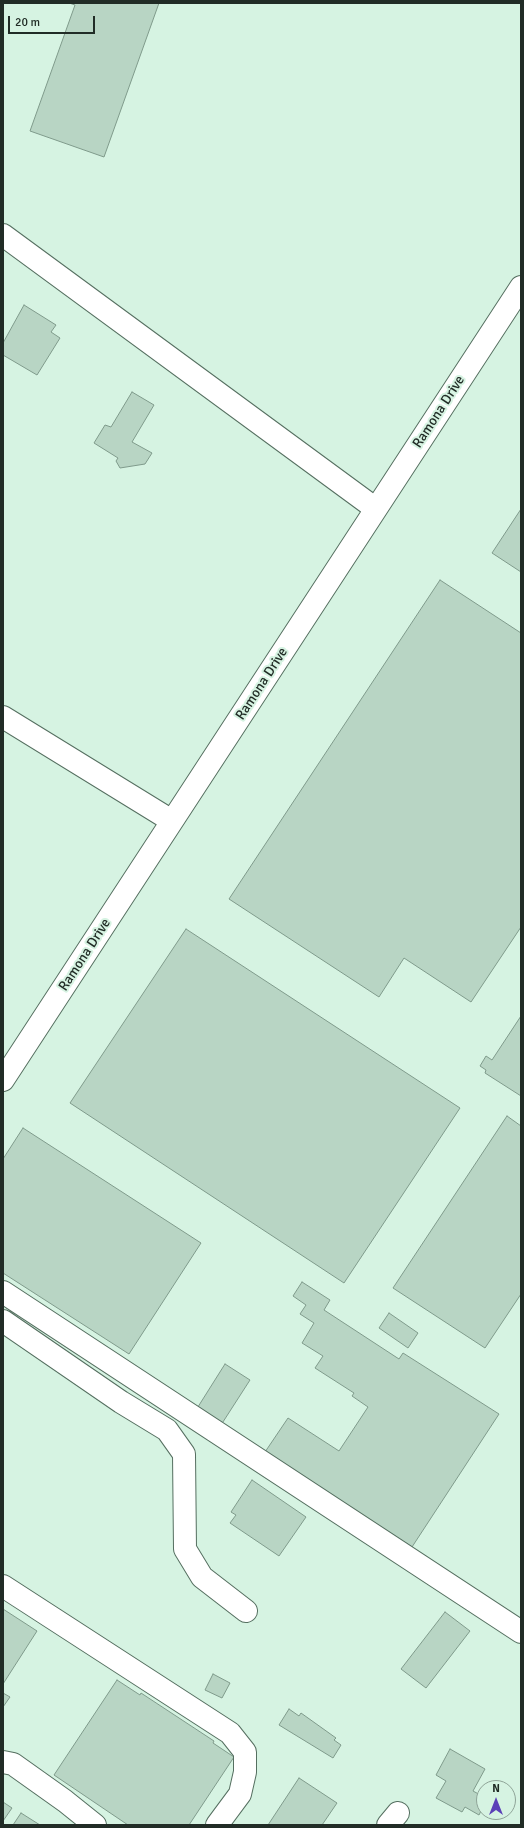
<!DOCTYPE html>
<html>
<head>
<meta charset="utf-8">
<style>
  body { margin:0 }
  #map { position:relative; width:524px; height:1828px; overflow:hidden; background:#d6f3e2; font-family:Signika,sans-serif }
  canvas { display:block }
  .frame { position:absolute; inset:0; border:4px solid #212c26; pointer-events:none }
  .north { position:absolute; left:476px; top:1780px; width:40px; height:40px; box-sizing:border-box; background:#d6f3e2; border:1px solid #8ea397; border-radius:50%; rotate:0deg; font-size:11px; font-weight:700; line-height:16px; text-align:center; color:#212c26 }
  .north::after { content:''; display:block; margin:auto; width:14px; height:18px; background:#5b40b8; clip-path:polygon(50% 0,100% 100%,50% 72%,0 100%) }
  .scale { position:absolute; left:8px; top:16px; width:87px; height:18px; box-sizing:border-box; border:2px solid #212c26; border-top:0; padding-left:5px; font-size:12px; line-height:14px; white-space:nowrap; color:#212c26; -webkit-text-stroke:3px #d6f3e2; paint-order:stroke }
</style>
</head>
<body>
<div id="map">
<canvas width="524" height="1828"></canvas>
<div class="frame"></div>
<div class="north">N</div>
<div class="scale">20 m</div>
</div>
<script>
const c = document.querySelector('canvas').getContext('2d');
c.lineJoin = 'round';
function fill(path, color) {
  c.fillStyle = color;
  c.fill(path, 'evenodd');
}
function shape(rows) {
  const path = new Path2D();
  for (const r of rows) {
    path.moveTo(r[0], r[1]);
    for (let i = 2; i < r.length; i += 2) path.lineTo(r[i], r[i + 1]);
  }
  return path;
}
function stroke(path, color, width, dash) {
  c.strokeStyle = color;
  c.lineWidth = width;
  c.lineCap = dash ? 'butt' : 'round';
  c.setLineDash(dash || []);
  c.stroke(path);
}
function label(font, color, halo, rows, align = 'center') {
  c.font = font + ' Signika,sans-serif';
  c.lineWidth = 4;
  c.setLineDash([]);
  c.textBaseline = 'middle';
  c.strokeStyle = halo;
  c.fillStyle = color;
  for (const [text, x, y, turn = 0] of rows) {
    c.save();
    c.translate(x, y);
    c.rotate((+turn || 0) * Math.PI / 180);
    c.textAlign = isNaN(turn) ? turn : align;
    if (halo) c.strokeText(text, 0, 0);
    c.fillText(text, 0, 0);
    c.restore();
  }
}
const building = shape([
  [69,3,159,3,104,157,30,131,75,5,69,3],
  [24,305,56,325,51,332,60,338,37,375,3,355,3,343,24,305],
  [132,392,154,405,132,442,152,453,145,464,120,468,116,461,118,458,94,443,105,425,111,427,132,392],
  [521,509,521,572,492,553,521,509],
  [440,580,521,633,521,927,471,1002,404,958,379,997,229,899,440,580],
  [186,929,460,1108,344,1283,70,1103,186,929],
  [521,1016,521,1096,485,1073,486,1070,480,1066,486,1056,492,1060,521,1016],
  [507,1116,521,1126,521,1294,485,1348,393,1288,507,1116],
  [23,1128,201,1243,129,1354,3,1273,3,1159,23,1128],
  [302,1282,330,1300,324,1310,399,1359,403,1353,499,1414,412,1547,265,1452,288,1418,339,1451,368,1407,352,1396,354,1393,315,1368,323,1356,302,1343,314,1323,300,1314,306,1305,293,1296,302,1282],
  [389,1313,418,1333,408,1348,379,1328,389,1313],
  [225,1364,250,1380,221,1425,196,1410,225,1364],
  [252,1480,306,1517,279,1556,230,1523,236,1515,231,1512,252,1480],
  [3,1609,37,1631,3,1684,3,1609],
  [445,1612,470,1631,426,1688,401,1669,445,1612],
  [213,1674,230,1683,222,1698,205,1690,213,1674],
  [117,1680,140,1695,141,1693,214,1741,213,1743,234,1757,189,1825,128,1825,54,1775,117,1680],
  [3,1693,10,1697,3,1707,3,1693],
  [289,1709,299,1716,301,1713,336,1738,334,1740,341,1745,333,1758,279,1725,289,1709],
  [450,1749,485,1769,473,1791,484,1797,484,1805,479,1815,465,1807,462,1812,436,1798,446,1781,436,1775,450,1749],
  [299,1778,337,1803,322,1825,268,1825,299,1778],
  [3,1802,12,1808,3,1821,3,1802],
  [21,1813,40,1825,13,1825,21,1813]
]);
const minor = shape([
  [3,235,376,509],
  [3,717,172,821],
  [3,1080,521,287],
  [3,1292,521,1632],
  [3,1321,121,1402,167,1430,184,1454,185,1549,202,1577,246,1611],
  [3,1586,230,1733,245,1752,245,1772,240,1794,217,1825],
  [3,1762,13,1764,65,1801,95,1825],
  [388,1825,398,1813]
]);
const streetNames = [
  ["Ramona Drive",439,412,-57],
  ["Ramona Drive",262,684,-57],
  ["Ramona Drive",85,955,-57]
];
fill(building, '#b8d5c4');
stroke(building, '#7f9a8b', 1);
stroke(minor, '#556f60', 24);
stroke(minor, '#fff', 22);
label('14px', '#212c26', '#d6f3e2', streetNames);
</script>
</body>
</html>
